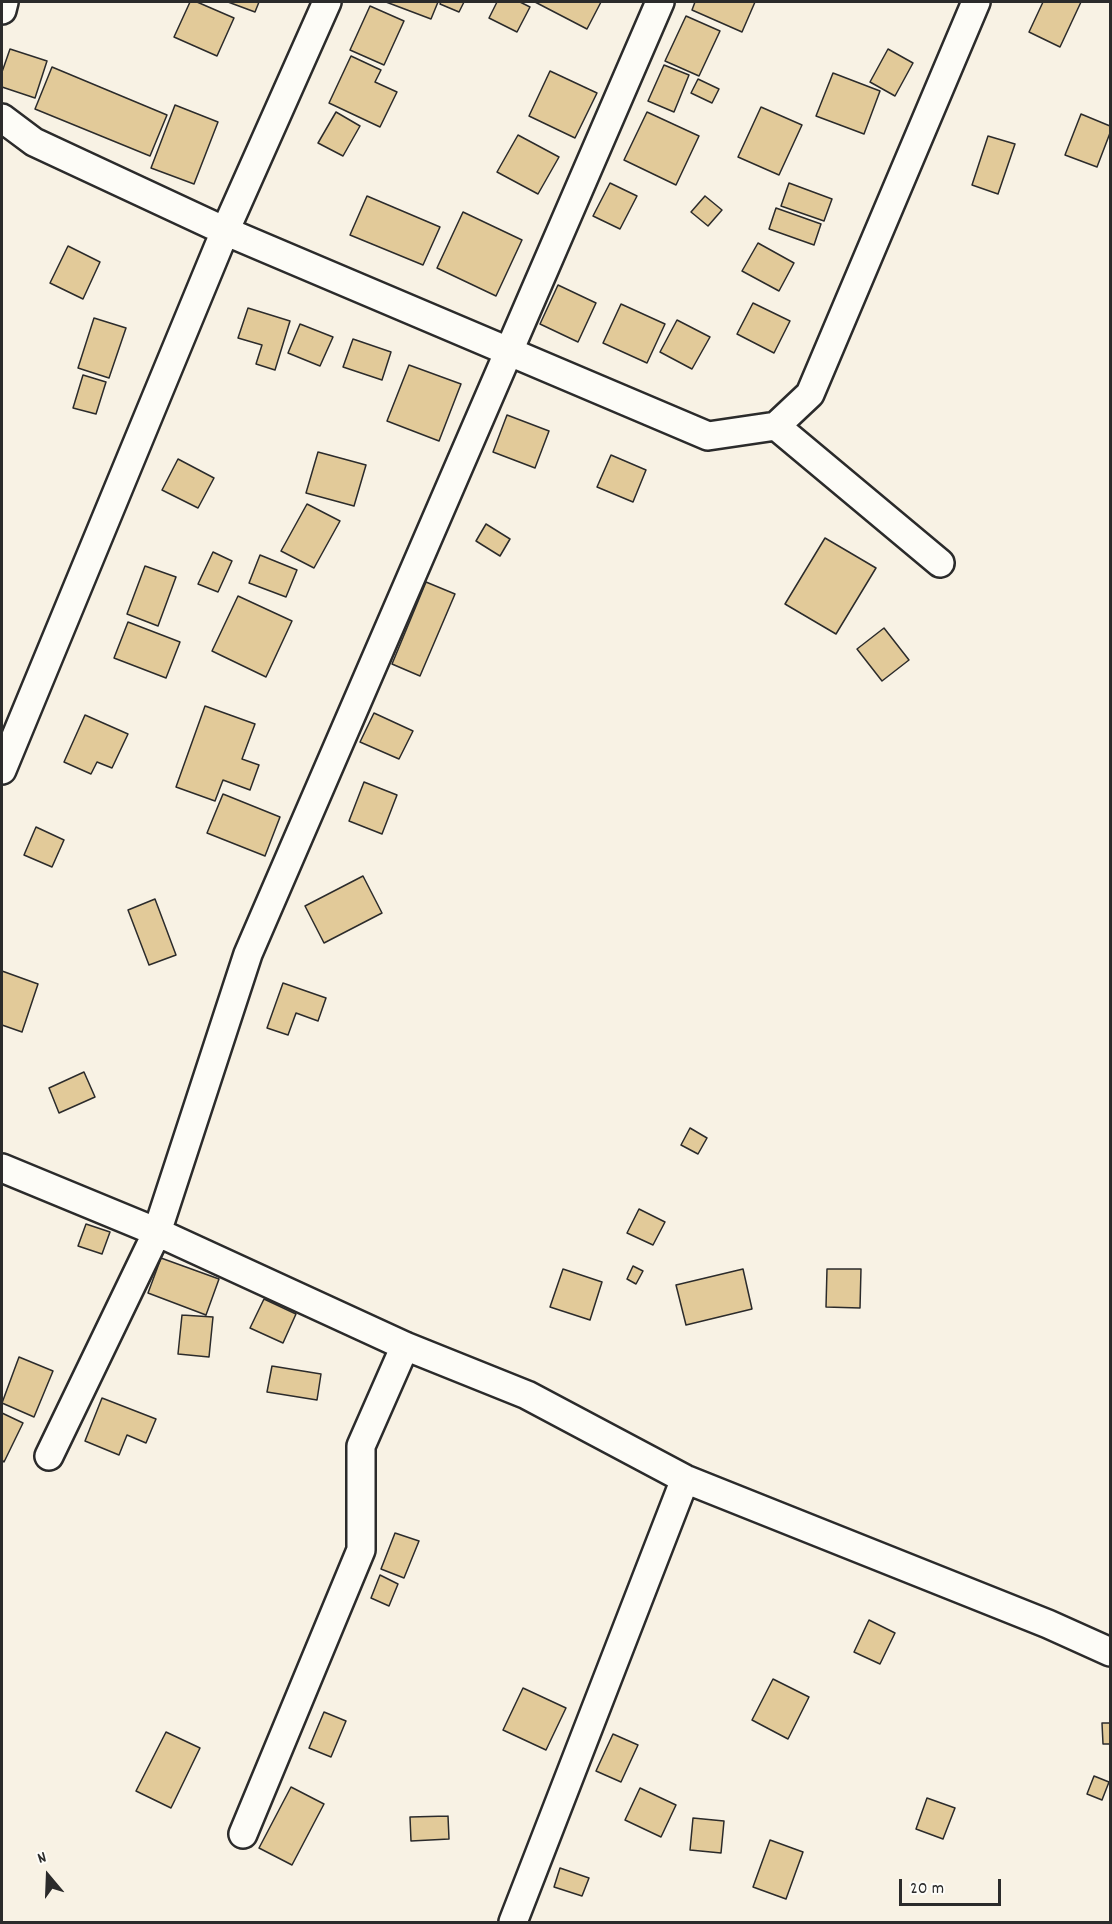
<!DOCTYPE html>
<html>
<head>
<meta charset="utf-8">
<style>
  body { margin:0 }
  #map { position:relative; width:1112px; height:1924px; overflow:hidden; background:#f8f2e4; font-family:Dekko,sans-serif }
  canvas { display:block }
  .frame { position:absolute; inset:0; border:3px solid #2b2b2b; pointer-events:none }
  .north { position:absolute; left:18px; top:1846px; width:60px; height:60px; -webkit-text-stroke:4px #fdfcf7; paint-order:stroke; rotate:341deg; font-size:16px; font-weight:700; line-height:24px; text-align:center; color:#2b2b2b }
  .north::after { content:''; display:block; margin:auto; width:21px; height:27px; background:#2b2b2b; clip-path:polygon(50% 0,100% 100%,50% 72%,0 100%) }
  .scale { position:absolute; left:899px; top:1879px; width:102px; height:27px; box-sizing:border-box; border:3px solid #2b2b2b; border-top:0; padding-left:8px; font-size:18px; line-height:21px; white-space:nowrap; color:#2b2b2b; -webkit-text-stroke:4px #fdfcf7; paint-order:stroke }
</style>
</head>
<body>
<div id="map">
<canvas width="1112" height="1924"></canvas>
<div class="frame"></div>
<div class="north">N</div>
<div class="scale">20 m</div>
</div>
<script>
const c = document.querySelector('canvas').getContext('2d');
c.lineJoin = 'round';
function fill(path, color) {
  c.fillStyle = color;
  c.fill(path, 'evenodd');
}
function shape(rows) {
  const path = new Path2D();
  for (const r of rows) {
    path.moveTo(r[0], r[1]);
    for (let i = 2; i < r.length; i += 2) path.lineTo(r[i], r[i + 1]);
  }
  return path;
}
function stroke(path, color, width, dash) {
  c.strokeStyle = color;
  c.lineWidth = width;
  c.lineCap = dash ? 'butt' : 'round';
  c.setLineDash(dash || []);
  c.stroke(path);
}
const building = shape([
  [190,2,197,2,234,18,217,56,174,37,190,2],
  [228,2,259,2,255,12,228,2],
  [386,2,438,2,431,19,386,2],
  [441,2,464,2,459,12,440,4,441,2],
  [497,2,520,2,530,7,517,32,489,18,497,2],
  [535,2,601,2,587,29,535,2],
  [695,2,755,2,742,32,692,10,695,2],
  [1043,2,1081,2,1060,47,1029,32,1043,2],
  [370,6,404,21,384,65,350,50,370,6],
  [686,16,720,31,699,76,665,61,686,16],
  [10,49,47,61,35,98,2,87,2,72,10,49],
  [888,49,913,63,895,96,870,82,888,49],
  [351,56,381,70,375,82,397,92,380,127,329,103,351,56],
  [664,65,689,75,674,112,648,101,664,65],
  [52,67,167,115,150,156,35,109,52,67],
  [550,71,597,93,575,138,529,116,550,71],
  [833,73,880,91,864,134,816,116,833,73],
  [698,79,719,89,712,103,691,93,698,79],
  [175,105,218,122,194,184,151,168,175,105],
  [761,107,802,125,779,175,738,157,761,107],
  [336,112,360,126,343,156,318,143,336,112],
  [647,112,699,136,676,185,624,160,647,112],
  [1081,114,1110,126,1110,133,1097,167,1065,155,1081,114],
  [518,135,559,157,538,194,497,172,518,135],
  [988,136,1015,144,998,194,972,185,988,136],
  [610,183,637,196,620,229,593,216,610,183],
  [789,183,832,199,824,221,781,206,789,183],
  [367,196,440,227,423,265,350,235,367,196],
  [705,196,722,210,708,226,691,212,705,196],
  [776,208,821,224,814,245,769,229,776,208],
  [463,212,522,240,496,296,437,268,463,212],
  [758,243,794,263,779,291,742,271,758,243],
  [68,246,100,262,83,299,50,283,68,246],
  [558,285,596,303,578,342,540,324,558,285],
  [753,303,790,321,774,353,737,334,753,303],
  [621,304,665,324,647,363,603,343,621,304],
  [248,308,290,321,275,370,256,364,262,345,238,338,248,308],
  [94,318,126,328,109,378,78,368,94,318],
  [677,320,710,337,692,369,660,352,677,320],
  [300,324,333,337,320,366,288,353,300,324],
  [353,339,391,352,382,380,343,367,353,339],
  [409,365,461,384,439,441,387,421,409,365],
  [83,375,106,382,96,414,73,408,83,375],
  [507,415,549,431,535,468,493,452,507,415],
  [318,452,366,465,354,506,306,493,318,452],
  [611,455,646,470,633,502,597,487,611,455],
  [178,459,214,478,198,508,162,490,178,459],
  [307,504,340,521,314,568,281,551,307,504],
  [486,524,510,539,500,556,476,541,486,524],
  [825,538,876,568,836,634,785,604,825,538],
  [213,552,232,561,218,592,198,584,213,552],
  [260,555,297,570,286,597,249,583,260,555],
  [145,566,176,577,158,626,127,614,145,566],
  [426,582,455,594,420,676,392,664,426,582],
  [238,596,292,621,266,677,212,651,238,596],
  [128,622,180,642,166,678,114,658,128,622],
  [884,628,909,660,882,681,857,649,884,628],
  [205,706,255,724,242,759,259,765,250,790,223,780,215,801,176,787,205,706],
  [374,713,413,731,399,759,360,742,374,713],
  [85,715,128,734,112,768,97,762,91,774,64,762,85,715],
  [364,782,397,795,382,834,349,821,364,782],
  [223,794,280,817,265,856,207,833,223,794],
  [36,827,64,840,52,867,24,855,36,827],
  [363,876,382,913,324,943,305,906,363,876],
  [155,899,176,955,149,965,128,910,155,899],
  [2,971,38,984,22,1032,2,1025,2,971],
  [283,983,326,998,318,1021,296,1013,288,1035,267,1028,283,983],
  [84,1072,95,1097,59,1113,49,1088,84,1072],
  [690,1128,707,1138,698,1154,681,1145,690,1128],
  [639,1209,665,1222,653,1245,627,1233,639,1209],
  [86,1224,110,1232,102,1254,78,1246,86,1224],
  [161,1258,219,1279,206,1315,148,1293,161,1258],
  [633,1266,643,1271,636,1284,627,1279,633,1266],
  [563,1269,602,1282,590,1320,550,1307,563,1269],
  [743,1269,752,1309,686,1325,676,1285,743,1269],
  [827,1269,861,1269,860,1308,826,1307,827,1269],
  [264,1299,296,1314,283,1343,250,1328,264,1299],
  [182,1315,213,1317,209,1357,178,1354,182,1315],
  [19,1357,53,1371,34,1417,2,1403,19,1357],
  [272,1366,321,1374,317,1400,267,1392,272,1366],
  [102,1398,156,1419,146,1443,127,1435,119,1455,85,1441,102,1398],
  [2,1413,23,1423,4,1462,2,1460,2,1413],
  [395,1533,419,1541,404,1578,381,1569,395,1533],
  [380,1575,398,1584,389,1606,371,1598,380,1575],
  [869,1620,895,1633,880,1664,854,1652,869,1620],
  [773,1679,809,1697,788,1739,752,1720,773,1679],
  [523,1688,566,1708,546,1750,503,1730,523,1688],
  [324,1712,346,1721,331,1757,309,1748,324,1712],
  [1102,1723,1110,1723,1110,1744,1103,1744,1102,1723],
  [166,1732,200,1748,171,1808,136,1791,166,1732],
  [613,1734,638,1745,621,1782,596,1771,613,1734],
  [1094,1776,1109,1782,1102,1800,1087,1794,1094,1776],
  [291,1787,324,1804,292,1865,259,1848,291,1787],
  [640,1788,676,1805,661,1837,625,1820,640,1788],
  [927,1798,955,1808,943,1839,916,1829,927,1798],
  [448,1816,449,1839,411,1841,410,1817,448,1816],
  [693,1818,724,1821,721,1853,690,1850,693,1818],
  [770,1840,803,1852,786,1899,753,1887,770,1840],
  [560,1868,589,1878,582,1896,554,1887,560,1868]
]);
const street = shape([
  [2,10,4,2],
  [2,118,34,142,225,231,708,436,776,426,810,394,976,2],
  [776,426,940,563],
  [2,770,225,231,327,2],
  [2,1168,157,1232,405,1346,527,1395,685,1479,1048,1624,1110,1652],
  [49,1456,157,1232,248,954,660,2],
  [243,1834,361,1550,361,1446,405,1346],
  [513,1922,685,1479]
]);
fill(building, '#e2ca99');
stroke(building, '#2b2b2b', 1.5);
stroke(street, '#2b2b2b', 32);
stroke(street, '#fdfcf7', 27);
</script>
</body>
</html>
